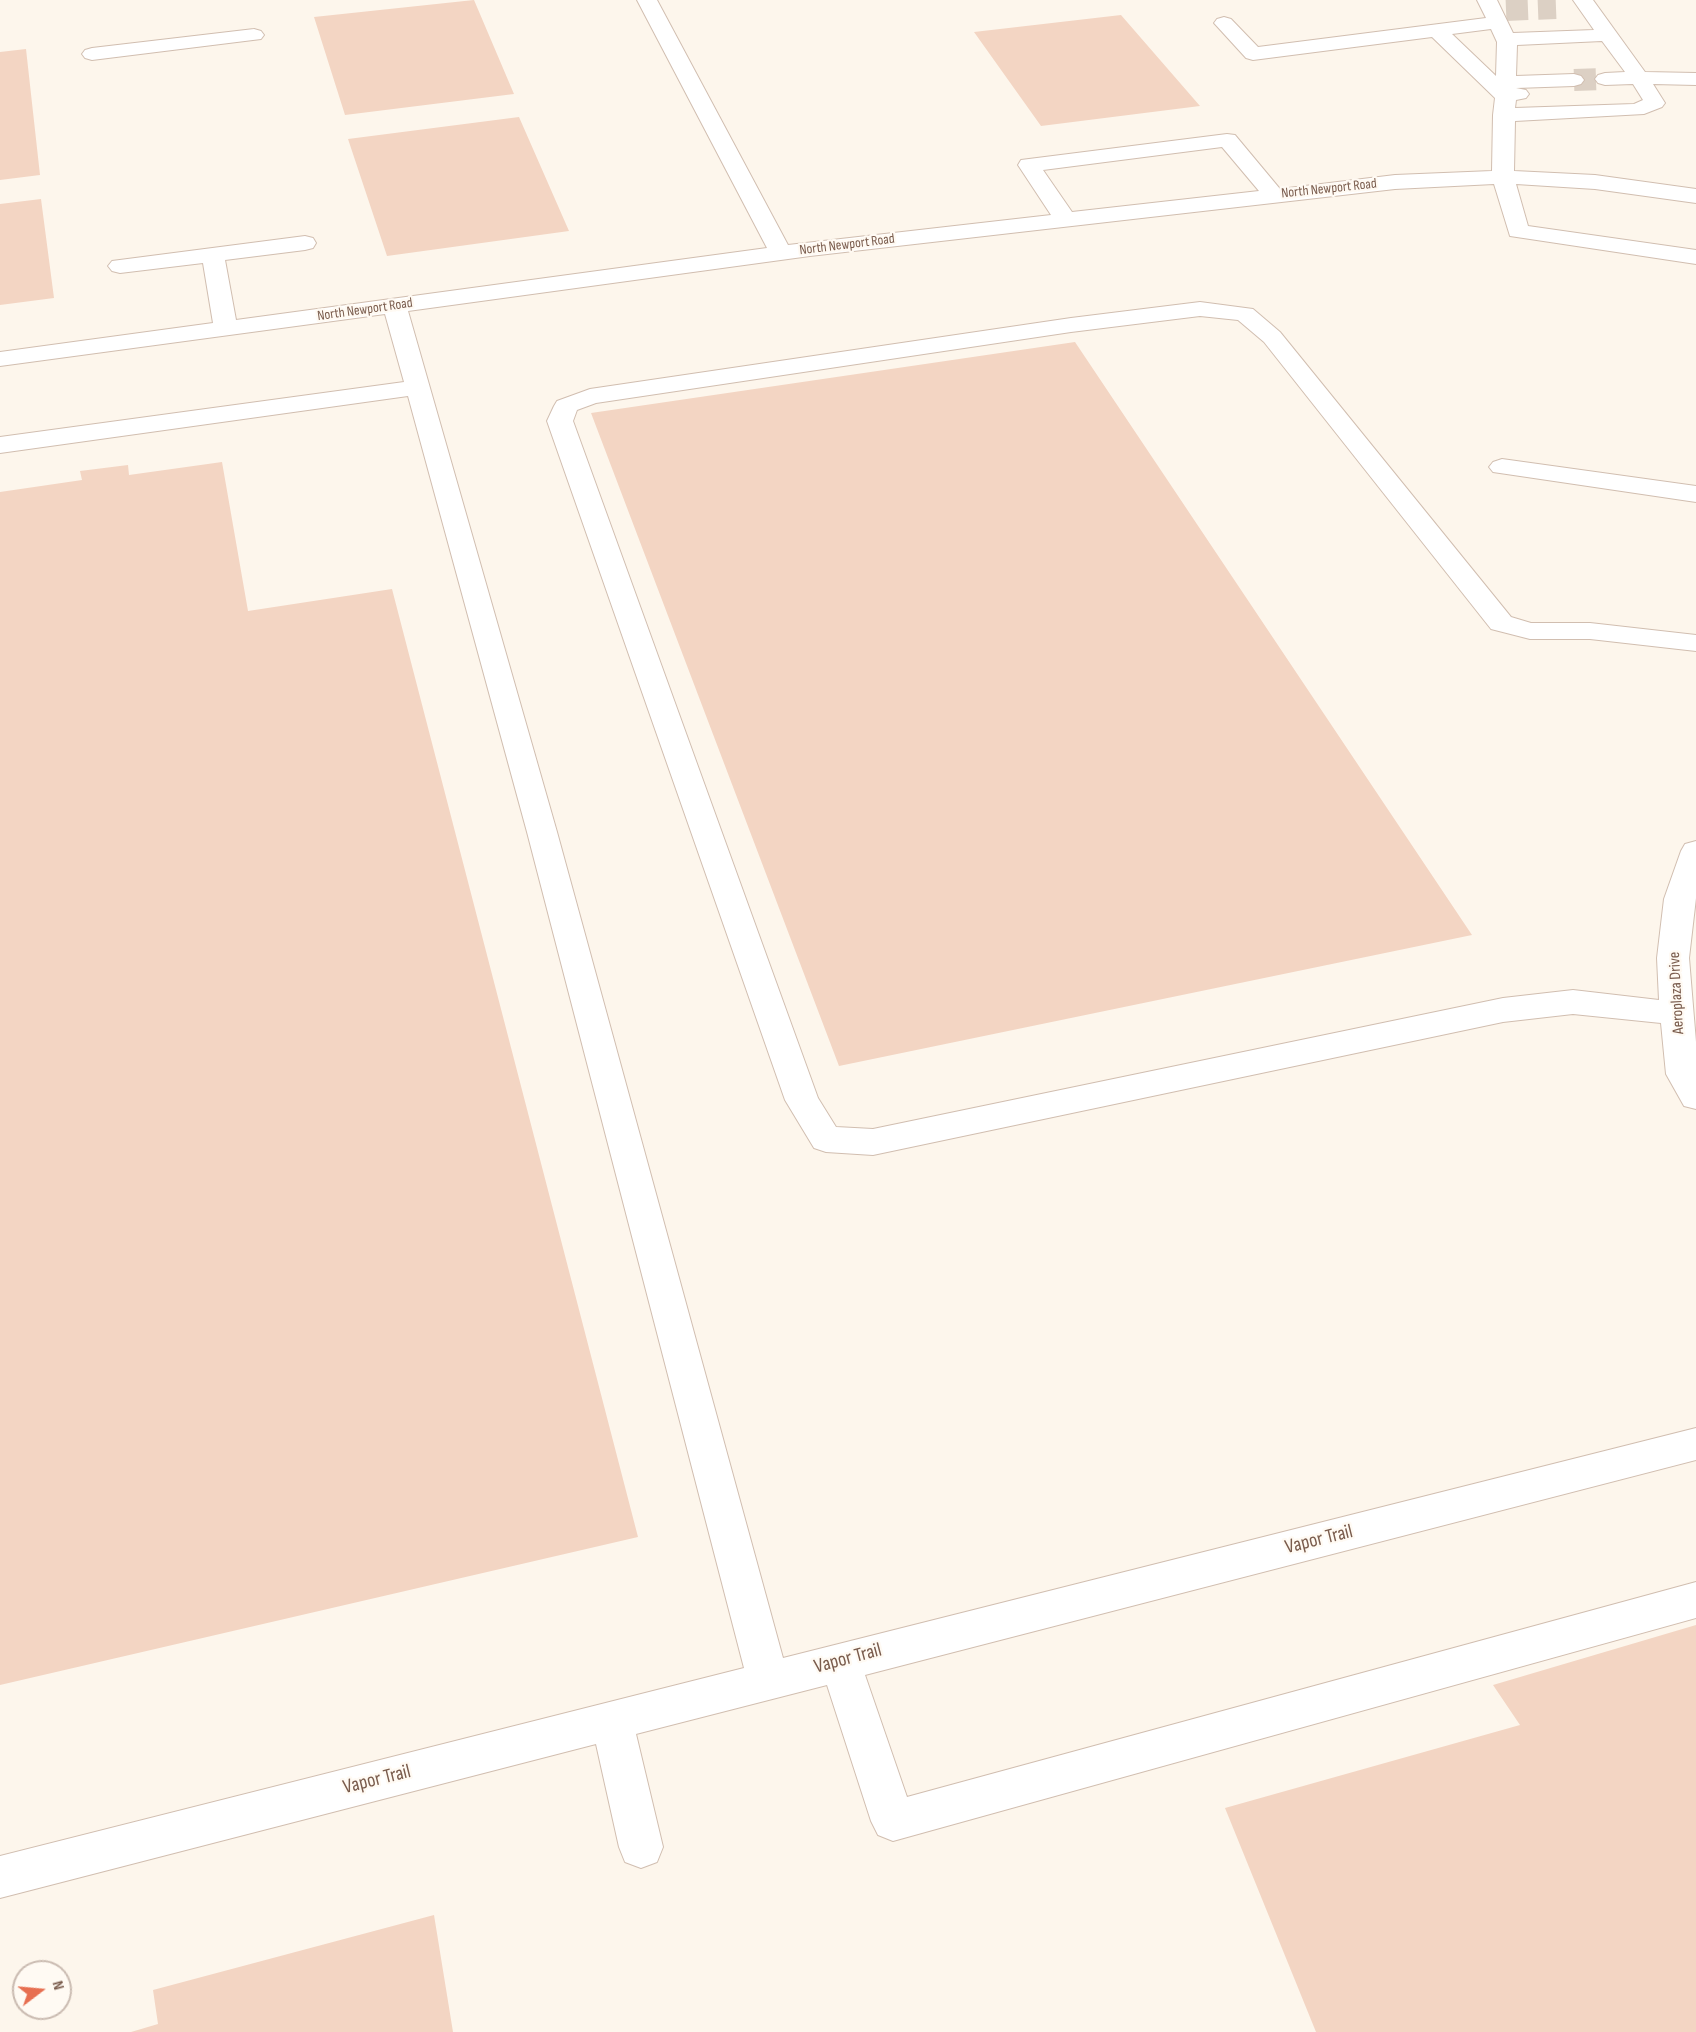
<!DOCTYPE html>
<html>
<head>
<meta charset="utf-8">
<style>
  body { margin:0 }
  #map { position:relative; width:1696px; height:2032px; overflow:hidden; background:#fdf6ec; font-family:"Sofia Sans Condensed",sans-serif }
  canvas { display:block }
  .north { position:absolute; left:12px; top:1960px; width:60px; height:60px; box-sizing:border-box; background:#fffaf3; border:2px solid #cabbb1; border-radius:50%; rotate:74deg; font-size:16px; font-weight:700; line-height:24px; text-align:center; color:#7a5c4d }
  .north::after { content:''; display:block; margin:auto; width:21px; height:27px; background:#e76f51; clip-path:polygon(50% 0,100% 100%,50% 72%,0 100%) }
</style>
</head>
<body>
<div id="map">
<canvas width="1696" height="2032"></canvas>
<div class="north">N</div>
</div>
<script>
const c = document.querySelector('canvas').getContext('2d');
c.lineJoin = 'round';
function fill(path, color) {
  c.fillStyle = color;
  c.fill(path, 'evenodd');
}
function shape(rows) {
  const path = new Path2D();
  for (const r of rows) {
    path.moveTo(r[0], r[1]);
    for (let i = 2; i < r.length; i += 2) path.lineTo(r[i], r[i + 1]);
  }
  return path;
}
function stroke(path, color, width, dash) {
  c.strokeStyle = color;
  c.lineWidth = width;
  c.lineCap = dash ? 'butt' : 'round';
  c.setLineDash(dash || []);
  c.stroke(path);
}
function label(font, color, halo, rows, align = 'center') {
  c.font = font + ' "Sofia Sans Condensed",sans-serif';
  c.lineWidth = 4.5;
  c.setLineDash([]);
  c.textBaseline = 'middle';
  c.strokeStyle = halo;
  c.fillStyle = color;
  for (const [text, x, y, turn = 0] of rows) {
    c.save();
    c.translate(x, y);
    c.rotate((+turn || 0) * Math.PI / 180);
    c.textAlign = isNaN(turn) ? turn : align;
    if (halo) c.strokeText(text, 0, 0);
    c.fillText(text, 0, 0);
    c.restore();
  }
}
const building = shape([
  [474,0,514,94,345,115,314,17],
  [1121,15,1200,106,1041,126,974,32],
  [26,49,40,175,0,180,0,52],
  [519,117,569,231,387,256,348,139],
  [41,199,54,298,0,305,0,204],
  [1075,342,1472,935,839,1066,591,413],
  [222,462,248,611,392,589,638,1537,0,1685,0,492,82,480,80,471,128,465,129,475],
  [1696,1625,1696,2032,1316,2032,1225,1808,1520,1725,1493,1685],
  [434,1915,453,2032,131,2032,158,2024,153,1990]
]);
const minorTunnel = shape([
  [1506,10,1556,8],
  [1574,80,1605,79]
]);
const minor = shape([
  [637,0,657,0,788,245,1051,215,1018,165,1021,160,1227,134,1235,135,1280,189,1395,175,1492,171,1493,115,1495,98,1432,37,1253,60,1246,58,1214,23,1217,19,1224,17,1231,19,1258,47,1486,18,1477,0,1497,0,1513,33,1594,30,1573,0,1593,0,1645,72,1696,73,1696,85,1653,84,1665,103,1662,107,1644,114,1515,121,1514,171,1595,175,1696,189,1696,203,1595,189,1516,184,1528,226,1696,250,1696,264,1510,236,1494,184,1395,189,810,256,408,311,557,832,783,1658,1696,1428,1696,1460,865,1675,907,1797,1696,1582,1696,1618,893,1841,878,1835,871,1821,827,1685,636,1734,663,1847,657,1862,641,1868,625,1862,619,1847,596,1744,0,1898,0,1856,744,1668,527,832,408,396,0,453,0,437,404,382,385,314,0,366,0,352,213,323,203,263,120,273,112,271,108,266,112,261,305,236,313,238,316,243,313,248,305,250,225,260,236,320,767,248,637,0],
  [1491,29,1497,42,1496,76,1452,34,1491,29],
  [1602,41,1625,72,1605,73,1598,75,1595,79,1598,83,1605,85,1633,84,1643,100,1634,104,1515,108,1516,100,1526,98,1529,94,1526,90,1516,88,1574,86,1581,84,1584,80,1581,76,1574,74,1516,76,1517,45,1602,41],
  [1222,147,1259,191,1072,212,1043,170,1222,147],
  [254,29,261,31,264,35,261,39,92,60,85,58,82,54,85,50,92,48,254,29],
  [1200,302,1253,309,1280,332,1511,617,1531,623,1590,623,1696,635,1696,651,1590,639,1530,639,1491,629,1264,342,1238,320,1200,316,1071,332,596,403,577,410,573,421,818,1098,836,1127,873,1129,1503,998,1573,990,1659,1000,1657,958,1664,899,1681,851,1685,844,1696,841,1696,898,1689,958,1696,1042,1696,1109,1684,1106,1666,1074,1661,1023,1573,1014,1503,1022,873,1155,826,1152,814,1148,785,1100,547,421,554,406,557,401,590,389,1071,318,1200,302],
  [1502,459,1696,486,1696,502,1493,472,1489,467,1493,462,1502,459]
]);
const farStreetnames = [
  ["North Newport Road",1329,189,-6],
  ["North Newport Road",847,245,-7],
  ["North Newport Road",365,310,-8]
];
const streetNames = [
  ["Aeroplaza Drive",1677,993,-93]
];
const nearStreetnames = [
  ["Vapor Trail",1319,1540,-14],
  ["Vapor Trail",848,1659,-15],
  ["Vapor Trail",377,1780,-14]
];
fill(building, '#f3d5c3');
stroke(minorTunnel, '#dcd0c4', 22, [22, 10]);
stroke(minor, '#d1beb0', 2);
fill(minor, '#fff');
label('14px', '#7a5c4d', '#fffaf3', farStreetnames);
label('16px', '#7a5c4d', '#fffaf3', streetNames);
label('20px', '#7a5c4d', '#fffaf3', nearStreetnames);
</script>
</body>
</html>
